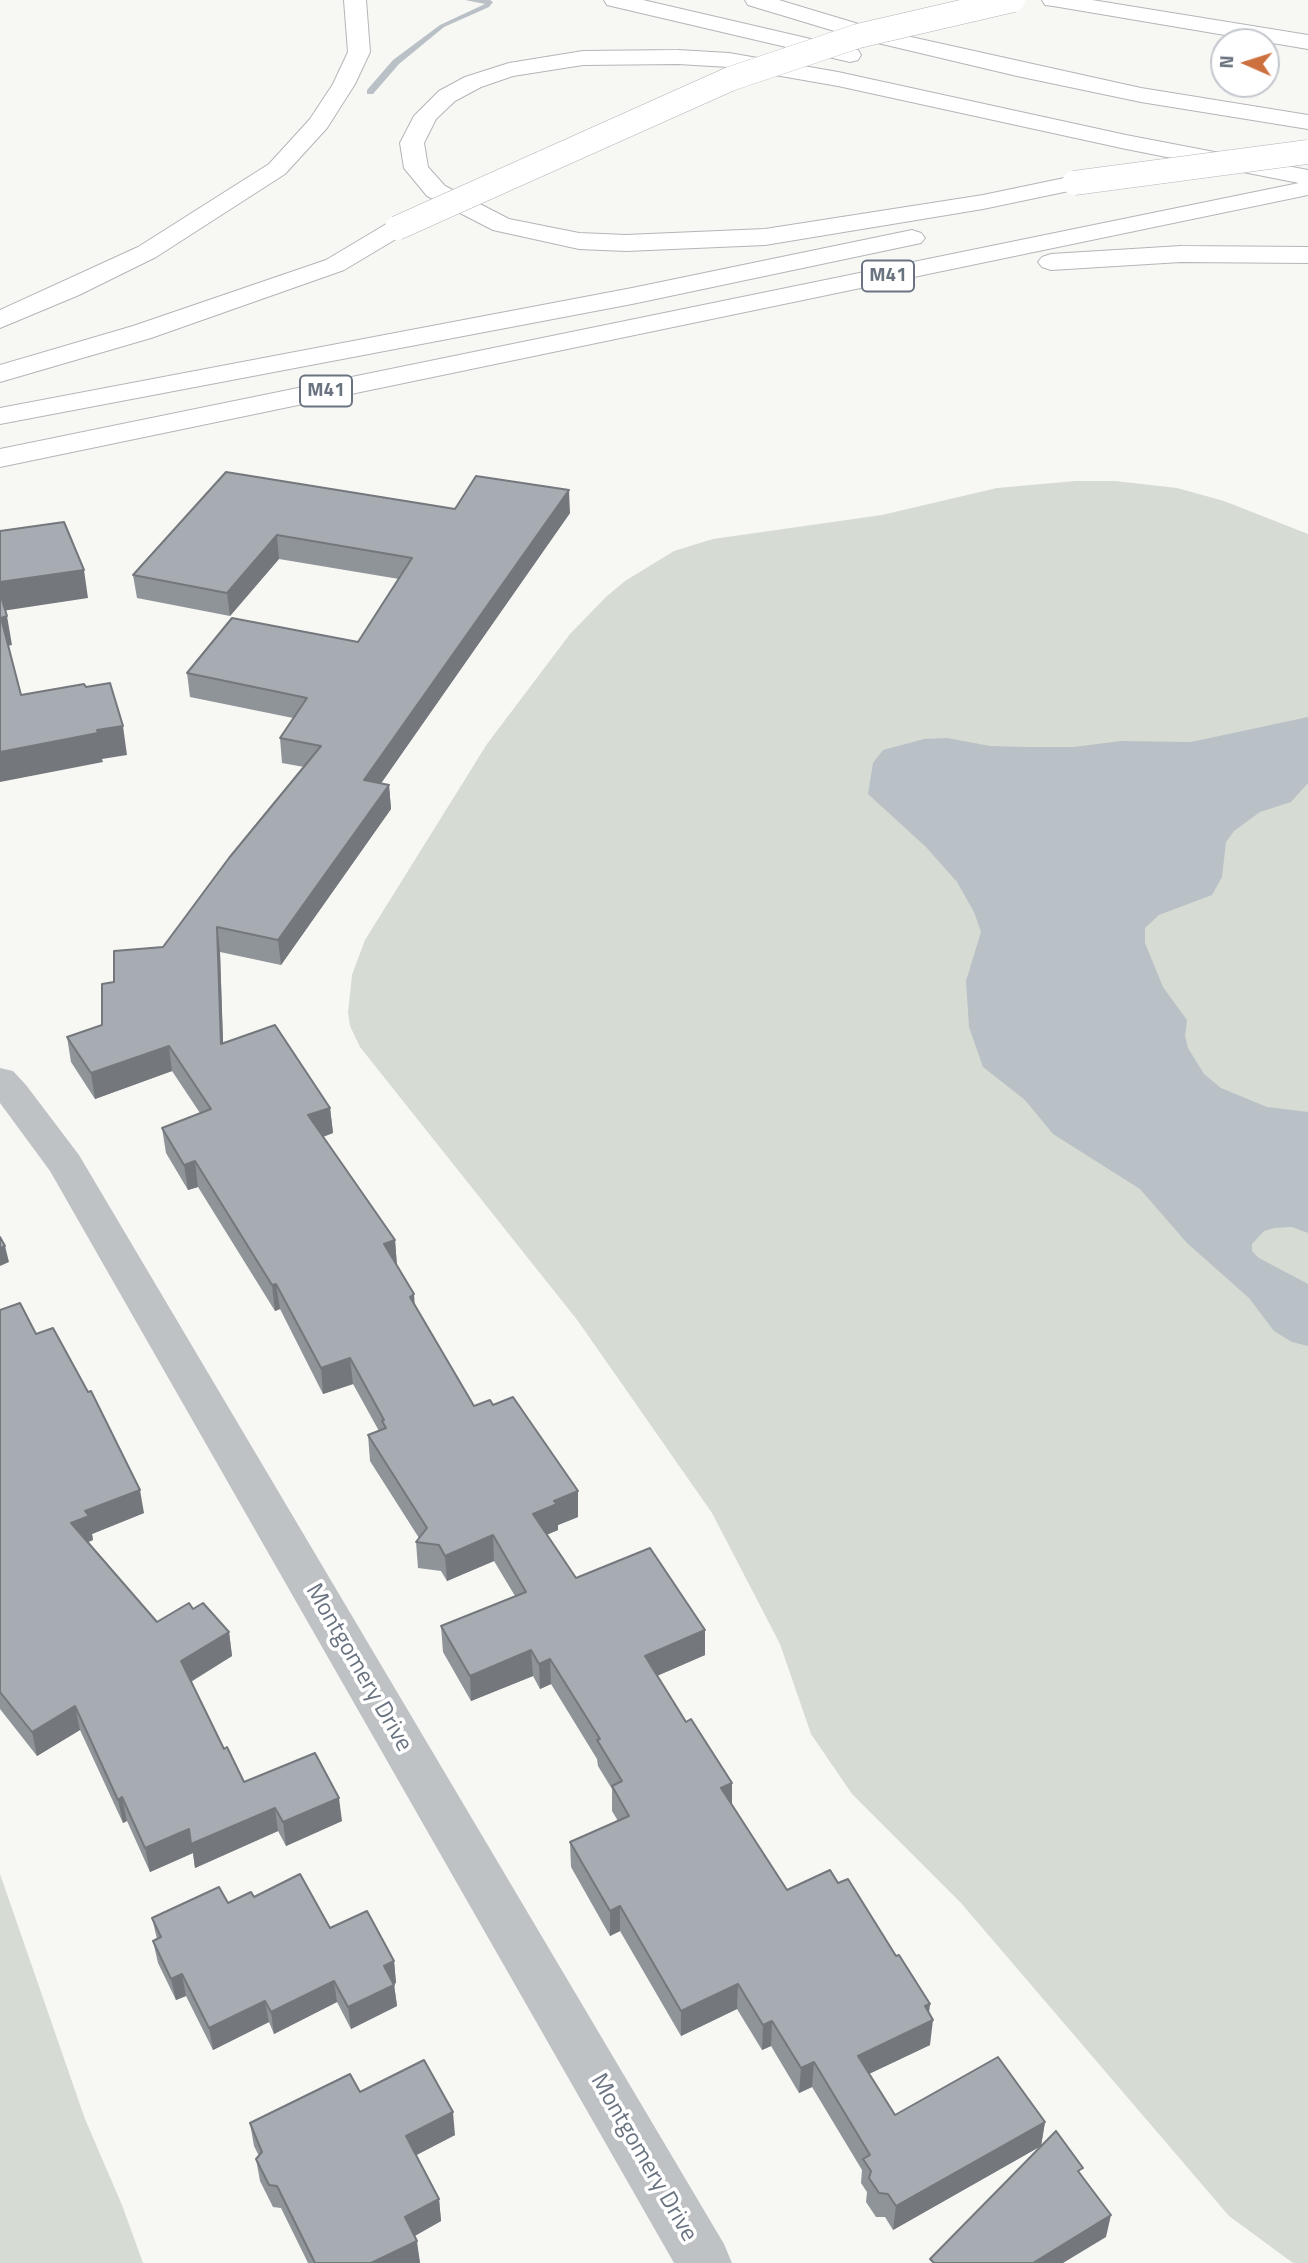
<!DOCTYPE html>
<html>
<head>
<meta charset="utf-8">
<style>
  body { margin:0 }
  #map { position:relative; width:1308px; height:2263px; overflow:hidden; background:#f7f7f4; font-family:"Titillium Web",sans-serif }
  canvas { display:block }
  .north { position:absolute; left:1210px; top:28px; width:70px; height:70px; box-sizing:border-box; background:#fff; border:2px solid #c3c7cd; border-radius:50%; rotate:273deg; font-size:19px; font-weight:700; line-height:28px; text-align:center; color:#6a7481 }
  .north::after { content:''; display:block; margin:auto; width:24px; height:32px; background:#cd703f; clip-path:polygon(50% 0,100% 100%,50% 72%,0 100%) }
</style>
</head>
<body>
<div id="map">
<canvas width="1308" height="2263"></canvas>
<div class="north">N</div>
</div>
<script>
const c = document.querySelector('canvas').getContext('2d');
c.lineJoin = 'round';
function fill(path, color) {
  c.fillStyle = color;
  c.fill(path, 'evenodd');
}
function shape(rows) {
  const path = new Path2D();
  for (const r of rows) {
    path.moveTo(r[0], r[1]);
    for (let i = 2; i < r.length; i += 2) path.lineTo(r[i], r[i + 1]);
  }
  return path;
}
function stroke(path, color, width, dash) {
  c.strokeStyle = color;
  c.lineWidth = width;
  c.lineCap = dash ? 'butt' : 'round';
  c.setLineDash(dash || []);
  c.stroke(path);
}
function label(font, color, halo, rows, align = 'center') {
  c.font = font + ' "Titillium Web",sans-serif';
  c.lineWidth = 7;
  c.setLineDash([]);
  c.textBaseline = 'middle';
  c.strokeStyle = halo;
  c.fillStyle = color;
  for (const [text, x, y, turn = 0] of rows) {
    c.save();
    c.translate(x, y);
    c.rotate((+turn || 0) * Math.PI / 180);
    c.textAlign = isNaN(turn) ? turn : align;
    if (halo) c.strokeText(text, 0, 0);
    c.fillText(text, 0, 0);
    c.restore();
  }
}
const green = shape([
  [1076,481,1115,481,1177,488,1224,501,1308,534,1308,2263,1293,2263,1229,2216,961,1903,852,1794,811,1734,780,1644,712,1513,578,1321,360,1047,350,1026,348,1013,352,975,365,940,487,744,570,634,606,597,625,581,674,551,713,539,882,515,997,488],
  [0,1874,85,2119,122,2205,143,2263,0,2263]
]);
const water = shape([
  [1308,717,1308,783,1291,802,1260,812,1234,831,1226,842,1222,877,1212,895,1159,915,1145,928,1145,943,1163,987,1187,1020,1185,1036,1188,1048,1204,1074,1221,1088,1267,1107,1308,1112,1308,1233,1292,1227,1275,1228,1264,1231,1252,1244,1252,1251,1259,1258,1308,1284,1308,1346,1292,1342,1274,1331,1249,1298,1187,1243,1140,1189,1053,1134,1025,1100,983,1067,969,1027,966,981,981,932,974,912,957,882,926,847,868,794,873,763,883,750,924,739,947,738,990,746,1027,747,1074,747,1121,741,1191,742]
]);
const stream = shape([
  [465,0,490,0,493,2,489,7,444,27,399,64,373,94,367,94,367,90,393,60,440,25,485,4,465,0]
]);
const minor = shape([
  [0,1068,13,1071,26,1085,79,1155,724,2244,732,2263,674,2263,50,1171,0,1103,0,1068]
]);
const highway = shape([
  [344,0,366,0,370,52,355,84,327,128,285,174,156,257,79,295,0,328,0,310,138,247,269,164,310,119,333,84,348,52,344,0],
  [604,0,643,0,858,50,861,55,858,60,850,62,607,5,604,0],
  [745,0,779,0,875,29,1141,88,1308,115,1308,129,1141,102,1017,76,861,39,748,5,745,0],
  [1042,0,1092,0,1308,35,1308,49,1053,6,1045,5,1042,0],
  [678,50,729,53,838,72,1126,135,1308,170,1308,195,0,467,0,449,1299,183,1126,149,838,86,729,67,678,64,583,65,513,76,481,87,455,101,436,119,424,143,428,167,445,186,509,219,579,233,626,235,765,229,983,195,1074,176,1083,178,1086,183,1083,188,983,209,765,245,626,251,579,249,493,230,427,196,404,168,400,143,414,116,439,91,465,77,509,63,583,51,678,50],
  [397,221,406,223,409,228,406,233,344,270,151,338,0,382,0,365,133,326,326,260,388,223,397,221],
  [912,230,921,233,925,238,921,243,632,304,0,424,0,408,632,288,912,230],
  [1181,246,1308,247,1308,263,1181,262,1051,270,1042,267,1038,262,1042,257,1051,254,1181,246]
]);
const highwayBridge = shape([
  [1074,183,1308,152],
  [397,228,730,79,858,36,1013,0]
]);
const wall = shape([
  [226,472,455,509,570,513,381,783,389,785,391,809,281,965,220,952,223,1044,330,1108,333,1133,323,1137,395,1240,397,1266,415,1306,474,1406,578,1517,558,1525,558,1530,546,1535,576,1578,705,1630,705,1655,657,1676,686,1722,732,1783,732,1805,787,1890,838,1883,929,2013,930,2045,869,2074,895,2115,1045,2122,1041,2146,893,2230,885,2217,876,2217,866,2202,867,2192,861,2183,862,2170,812,2087,799,2093,771,2046,762,2050,737,2009,681,2036,620,1931,610,1936,571,1867,570,1842,618,1821,612,1811,612,1789,598,1766,597,1759,551,1684,540,1689,533,1676,471,1701,443,1652,441,1626,515,1596,494,1561,447,1581,441,1571,418,1568,416,1542,419,1538,370,1461,368,1435,379,1431,353,1384,323,1394,280,1309,275,1311,198,1187,188,1190,166,1153,162,1128,200,1113,172,1071,95,1099,71,1062,67,1037,102,1025,114,982,163,947,304,767,282,763,280,738,293,718,190,697,187,673,358,642,399,579,279,559,230,616,137,598,133,575],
  [0,1310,36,1334,144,1513,92,1534,93,1540,88,1542,157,1622,193,1609,229,1632,232,1656,191,1682,224,1749,244,1782,342,1821,286,1846,278,1831,195,1868,193,1853,150,1872,127,1821,123,1823,80,1730,37,1756,0,1709],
  [254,1897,330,1928,394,1961,396,1983,394,1984,397,2006,351,2029,337,2002,274,2034,269,2022,213,2050,186,1996,176,2000,158,1963,153,1941,157,1939,152,1918,228,1903],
  [360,2092,455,2135,416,2155,439,2199,441,2221,415,2236,420,2263,308,2263,281,2208,273,2207,260,2181,256,2159,259,2156,254,2146,250,2123]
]);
const shadedWall = shape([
  [569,490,570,513,366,805,364,780],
  [277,535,279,559,230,616,227,593],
  [84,570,88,598,2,611,0,600,0,582],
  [7,616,12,645,6,646,1,618],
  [123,726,127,755,102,759,103,762,0,782,0,752,97,730],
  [389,785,391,809,281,965,278,940],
  [217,927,220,952,224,1070,221,1044],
  [169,1046,172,1071,95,1099,91,1073],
  [330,1108,333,1133,311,1141,308,1115],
  [195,1161,198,1187,188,1190,184,1165],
  [395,1240,397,1266,384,1244],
  [5,1246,9,1262,0,1266,0,1248],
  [276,1284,280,1309,275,1311,272,1285],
  [414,1294,416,1320,410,1297],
  [350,1358,353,1384,323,1394,321,1368],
  [140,1490,144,1513,92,1534,93,1540,76,1547,71,1523,85,1511],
  [578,1491,578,1517,558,1525,558,1530,534,1540,533,1514,554,1501],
  [493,1535,494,1561,447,1581,445,1556],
  [705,1630,705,1655,645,1681,645,1656],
  [229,1632,232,1656,185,1685,181,1661],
  [531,1650,533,1676,471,1701,470,1676],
  [550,1659,551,1684,540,1689,539,1664],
  [75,1706,80,1730,37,1756,32,1732],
  [732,1783,732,1808,721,1788],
  [122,1797,127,1821,123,1823,118,1800],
  [339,1798,342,1821,286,1846,283,1822],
  [275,1808,278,1831,195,1868,193,1853,150,1872,145,1848,189,1829],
  [620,1906,620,1931,610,1936,610,1911],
  [394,1961,396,1983,386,1988,384,1966],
  [182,1974,186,1996,176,2000,171,1979],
  [334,1981,337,2002,274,2034,271,2012],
  [738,1984,737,2009,681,2036,681,2011],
  [394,1985,397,2006,351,2029,348,2007],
  [265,2001,269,2022,213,2050,209,2028],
  [930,2004,928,2023,933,2020,930,2045,856,2080,858,2056,925,2006],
  [772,2021,771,2046,762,2050,763,2025],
  [814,2062,812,2087,799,2093,801,2068],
  [453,2112,455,2135,409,2159,406,2136],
  [1045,2122,1041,2146,893,2230,896,2206],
  [439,2199,441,2221,407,2240,405,2217],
  [1111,2215,1106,2237,1063,2263,1033,2263],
  [417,2241,420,2263,371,2263]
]);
const building = shape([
  [226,472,455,509,476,476,569,490,364,780,389,785,278,940,217,927,221,1044,275,1025,330,1108,308,1115,395,1240,384,1244,414,1294,410,1297,474,1406,490,1400,493,1405,513,1397,578,1491,554,1501,557,1504,533,1514,576,1578,650,1548,705,1630,645,1656,686,1722,691,1719,732,1783,721,1788,787,1890,830,1870,838,1883,848,1879,896,1956,899,1955,930,2004,925,2006,933,2020,858,2056,895,2115,998,2057,1045,2122,896,2206,888,2194,879,2193,869,2178,871,2171,863,2159,870,2155,814,2062,801,2068,772,2021,763,2025,738,1984,681,2011,620,1906,610,1911,570,1842,629,1816,612,1786,622,1781,597,1740,600,1739,550,1659,539,1664,531,1650,470,1676,441,1626,526,1592,493,1535,445,1556,439,1545,416,1542,427,1528,368,1435,386,1428,382,1421,384,1420,350,1358,321,1368,276,1284,272,1285,195,1161,184,1165,162,1128,211,1109,169,1046,91,1073,67,1037,102,1025,102,984,114,982,114,951,163,947,229,858,321,746,280,738,307,698,187,673,232,618,358,642,412,558,277,535,227,593,133,575,226,472],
  [64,522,84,570,0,582,0,531,64,522],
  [0,593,7,616,1,618,21,695,84,684,86,687,110,683,123,726,97,730,98,733,0,752,0,593],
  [0,1237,5,1246,0,1248,0,1237],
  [20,1303,36,1334,53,1328,88,1392,91,1391,140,1490,85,1511,89,1516,71,1523,157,1622,189,1603,193,1609,203,1603,229,1632,181,1661,224,1749,227,1747,244,1782,315,1753,339,1798,283,1822,275,1808,191,1844,189,1829,145,1848,122,1797,118,1800,75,1706,32,1732,0,1692,0,1310,20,1303],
  [300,1874,330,1928,367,1911,394,1961,384,1966,394,1985,348,2007,334,1981,271,2012,265,2001,209,2028,182,1974,171,1979,153,1941,161,1937,152,1918,219,1887,228,1903,251,1892,254,1897,300,1874],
  [424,2060,453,2112,406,2136,439,2199,405,2217,417,2241,371,2263,315,2263,277,2186,269,2185,256,2159,262,2152,250,2123,350,2074,360,2092,424,2060],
  [1056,2131,1083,2168,1078,2171,1111,2215,1033,2263,934,2263,930,2259,1056,2131]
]);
const shields = [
  [888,276,52],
  [326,391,52]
];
const shieldNames = [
  ["M41",888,276],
  ["M41",326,391]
];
const nearStreetnames = [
  ["Montgomery Drive",358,1668,60],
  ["Montgomery Drive",643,2158,60]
];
fill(green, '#d6dbd4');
fill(water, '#b9c1c6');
fill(stream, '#b9c1c6');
stroke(highway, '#b3b5b8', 2);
fill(minor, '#bfc2c5');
fill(highway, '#fff');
stroke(highwayBridge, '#b3b5b8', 25, []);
stroke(highwayBridge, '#fff', 24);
fill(wall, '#8f9499');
fill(shadedWall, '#74787d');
fill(building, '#a6acb2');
stroke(building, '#74787d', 2);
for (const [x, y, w] of shields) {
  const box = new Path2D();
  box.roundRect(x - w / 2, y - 15.5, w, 31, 5);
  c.fillStyle = '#fff';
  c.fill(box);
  stroke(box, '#6a7481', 2);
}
label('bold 19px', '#6a7481', null, shieldNames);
label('24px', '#6a7481', '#fff', nearStreetnames);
</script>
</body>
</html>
